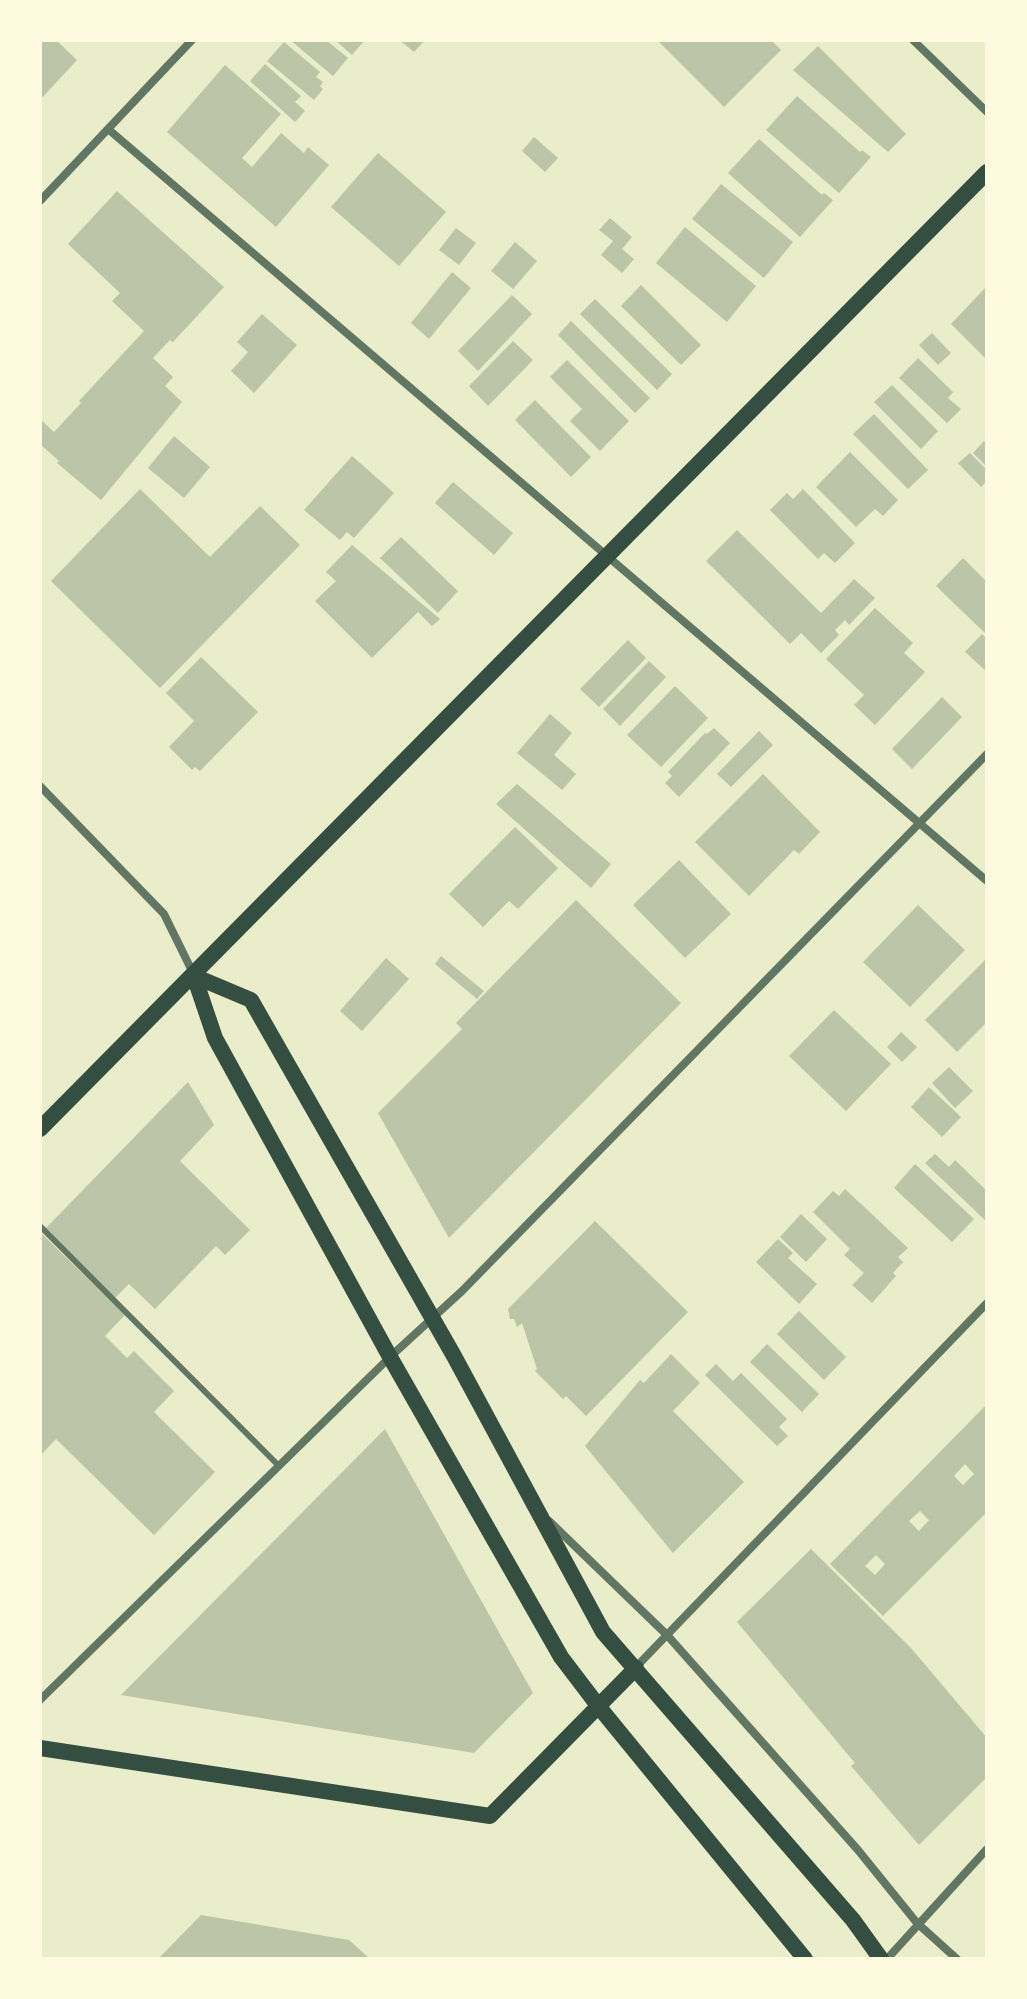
<!DOCTYPE html>
<html>
<head>
<meta charset="utf-8">
<style>
  body { margin:0 }
  #map { position:relative; width:1027px; height:1999px; overflow:hidden; background:#e9edc9; font-family:Cabin,sans-serif }
  canvas { display:block }
  .frame { position:absolute; inset:0; border:42px solid #fefae0; pointer-events:none }
</style>
</head>
<body>
<div id="map">
<canvas width="1027" height="1999"></canvas>
<div class="frame"></div>
</div>
<script>
const c = document.querySelector('canvas').getContext('2d');
c.lineJoin = 'round';
function fill(path, color) {
  c.fillStyle = color;
  c.fill(path, 'evenodd');
}
function shape(rows) {
  const path = new Path2D();
  for (const r of rows) {
    path.moveTo(r[0], r[1]);
    for (let i = 2; i < r.length; i += 2) path.lineTo(r[i], r[i + 1]);
  }
  return path;
}
function stroke(path, color, width, dash) {
  c.strokeStyle = color;
  c.lineWidth = width;
  c.lineCap = dash ? 'butt' : 'round';
  c.setLineDash(dash || []);
  c.stroke(path);
}
const building = shape([
  [40,40,56,40,77,60,40,100],
  [290,40,326,40,348,58,333,76],
  [335,40,365,40,352,55],
  [399,40,425,40,414,52],
  [657,40,771,40,781,50,724,107],
  [284,42,320,72,316,77,323,82,320,86,323,89,314,100,267,61],
  [818,46,906,134,888,152,793,70],
  [265,64,301,96,295,102,305,111,295,122,250,81],
  [225,65,281,114,242,158,252,167,281,133,304,153,308,147,329,165,276,227,167,132],
  [797,96,860,152,862,150,871,157,839,193,766,130],
  [534,137,558,158,545,172,522,151],
  [759,139,822,195,824,193,833,200,800,237,728,173],
  [378,153,446,212,399,266,331,207],
  [721,184,793,242,764,278,692,219],
  [117,191,224,287,173,342,170,340,153,358,173,377,165,386,182,402,101,500,57,463,59,461,40,444,40,419,54,432,81,403,79,401,144,331,112,301,120,293,68,244],
  [610,218,632,237,622,249,634,259,622,273,601,255,613,241,599,230],
  [685,227,756,286,727,322,656,263],
  [456,228,476,243,459,265,439,250],
  [515,242,537,261,513,289,491,271],
  [452,272,471,288,429,339,411,323],
  [641,285,701,345,681,365,621,306],
  [987,286,987,360,951,324],
  [512,295,532,314,478,371,458,351],
  [595,299,672,374,657,390,580,314],
  [262,314,297,345,254,393,231,371,248,352,237,342],
  [571,321,650,398,635,413,558,335],
  [932,333,951,353,938,365,919,345],
  [513,341,533,360,488,406,469,386],
  [918,358,953,392,948,398,961,409,947,423,899,378],
  [567,360,629,421,600,451,570,421,582,409,550,377],
  [892,385,938,431,921,449,874,402],
  [535,400,591,457,571,477,515,420],
  [874,414,928,470,908,489,853,434],
  [174,436,210,467,184,498,148,468],
  [984,441,987,444,987,467,973,453],
  [850,452,898,500,883,516,875,509,856,527,816,487],
  [970,453,987,470,987,481,981,487,958,463],
  [352,456,394,493,354,538,347,532,340,540,304,510],
  [453,482,513,533,494,555,435,503],
  [140,489,210,557,260,506,300,545,160,688,51,581],
  [803,489,855,543,835,563,824,553,818,559,770,510,787,493,793,499],
  [737,530,821,613,854,579,875,598,849,625,845,620,835,630,839,635,821,653,801,633,790,644,706,561],
  [401,537,458,591,438,613,380,558],
  [352,545,440,619,432,626,418,612,372,658,315,601,336,581,326,572],
  [963,558,987,582,987,635,936,586],
  [875,608,913,643,904,653,925,672,875,725,854,705,864,695,826,659],
  [982,634,987,639,987,672,965,652],
  [628,640,646,658,599,707,580,689],
  [201,657,258,712,200,771,195,767,192,770,169,747,194,721,166,693],
  [649,661,666,677,620,726,603,709],
  [675,686,708,718,661,767,627,735],
  [942,697,962,717,912,769,892,749],
  [550,714,572,733,554,755,576,774,562,790,517,753],
  [714,728,730,743,679,797,665,783,672,776,668,772,705,733,707,734],
  [759,731,773,745,731,787,717,774],
  [763,774,820,832,799,854,794,850,749,896,695,842],
  [517,784,611,864,591,888,496,804],
  [515,827,558,868,518,909,509,901,483,927,449,894],
  [679,860,731,914,685,958,633,905],
  [576,900,681,1003,449,1238,378,1113,462,1029,456,1023],
  [918,905,965,950,910,1007,863,962],
  [441,956,484,991,477,999,435,964],
  [386,958,409,979,362,1031,340,1011],
  [987,958,987,1022,957,1052,925,1020],
  [834,1010,891,1064,846,1111,789,1056],
  [901,1032,917,1047,902,1062,887,1047],
  [949,1067,973,1091,955,1108,932,1083],
  [188,1082,214,1125,180,1161,250,1230,225,1255,216,1246,155,1309,129,1284,115,1298,45,1229],
  [929,1087,961,1117,942,1137,911,1107],
  [935,1154,949,1167,955,1160,987,1191,987,1222,925,1163],
  [915,1164,974,1219,952,1242,894,1188],
  [845,1189,908,1248,898,1257,903,1262,893,1273,896,1276,872,1303,852,1285,864,1273,844,1255,850,1249,813,1212,833,1191,839,1196],
  [801,1214,827,1239,806,1262,780,1237],
  [595,1221,688,1312,586,1416,566,1396,563,1399,535,1371,537,1369,522,1323,517,1327,514,1319,510,1319,508,1309],
  [40,1232,125,1315,105,1336,127,1358,134,1351,174,1391,154,1412,215,1472,154,1535,56,1439,40,1456],
  [778,1239,793,1253,788,1258,817,1284,799,1304,756,1262],
  [799,1311,846,1357,824,1380,777,1334],
  [767,1344,819,1394,802,1412,750,1362],
  [671,1354,700,1383,673,1411,744,1482,673,1553,585,1446,640,1380,644,1383],
  [716,1364,733,1381,741,1373,787,1419,779,1427,788,1436,777,1446,705,1375],
  [987,1404,987,1512,883,1616,830,1564],
  [965,1464,974,1474,963,1485,954,1476],
  [920,1511,929,1520,919,1531,909,1521],
  [876,1555,885,1564,875,1575,865,1566],
  [385,1429,533,1693,474,1753,121,1695],
  [811,1549,911,1648,987,1738,987,1777,919,1845,851,1766,855,1763,737,1622],
  [201,1915,349,1940,370,1959,158,1959]
]);
const service = shape([
  [40,1226,279,1466]
]);
const minor = shape([
  [913,40,987,112],
  [108,129,987,881],
  [40,201,192,40],
  [40,786,164,914,194,975],
  [549,1521,667,1635,858,1850,917,1923,957,1959],
  [636,1667,987,1303],
  [40,1700,390,1357,462,1291,987,754],
  [887,1959,987,1849]
]);
const secondary = shape([
  [194,976,251,1000,454,1356,603,1632,853,1920,881,1959],
  [194,976,215,1038,390,1357,561,1657,599,1707,805,1959],
  [40,1129,987,172],
  [40,1748,490,1816,636,1668]
]);
fill(building, '#bcc5a7');
stroke(service, '#617663', 6);
stroke(minor, '#617663', 8);
stroke(secondary, '#344e41', 16);
</script>
</body>
</html>
